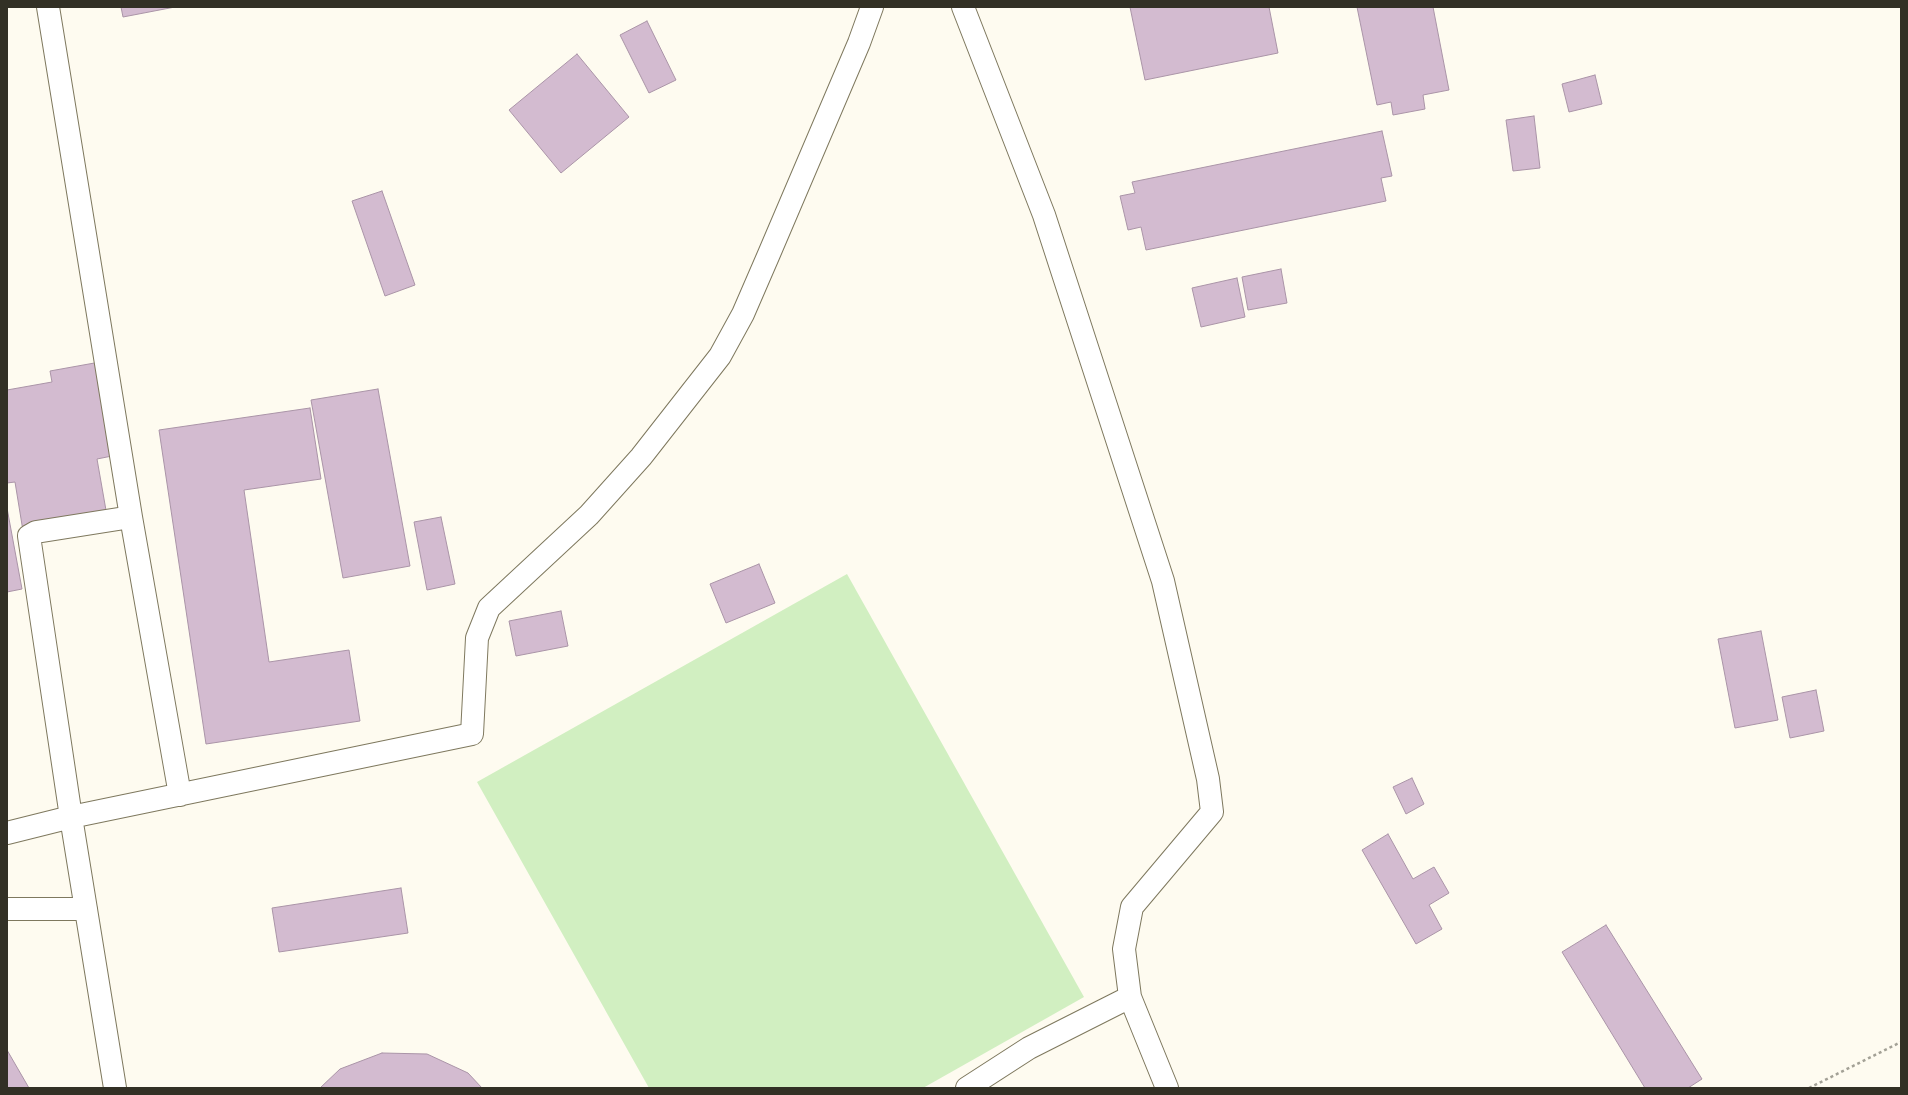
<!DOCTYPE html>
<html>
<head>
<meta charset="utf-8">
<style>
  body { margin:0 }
  #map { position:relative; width:1908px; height:1095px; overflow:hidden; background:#fefbf0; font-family:"IBM Plex Serif",serif }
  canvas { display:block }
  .frame { position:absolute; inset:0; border:8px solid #323025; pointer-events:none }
</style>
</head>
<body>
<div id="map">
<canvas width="1908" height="1095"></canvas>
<div class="frame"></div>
</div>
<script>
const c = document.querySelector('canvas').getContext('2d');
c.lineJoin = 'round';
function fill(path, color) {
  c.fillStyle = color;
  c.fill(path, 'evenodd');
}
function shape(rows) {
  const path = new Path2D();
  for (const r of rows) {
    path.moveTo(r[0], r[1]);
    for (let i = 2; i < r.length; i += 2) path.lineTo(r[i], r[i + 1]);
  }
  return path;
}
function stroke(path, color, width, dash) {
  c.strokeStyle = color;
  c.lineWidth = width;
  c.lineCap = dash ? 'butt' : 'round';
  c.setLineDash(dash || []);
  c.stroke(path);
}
const green = shape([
  [847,574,1084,997,923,1088,649,1088,477,782]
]);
const building = shape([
  [121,7,175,7,123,17,121,7],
  [1130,7,1269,7,1278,53,1145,80,1130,7],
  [1357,7,1433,7,1449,90,1423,95,1425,109,1393,115,1391,102,1377,105,1357,7],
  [647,21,676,80,649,93,620,35,647,21],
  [577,54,629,117,561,173,509,110,577,54],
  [1595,75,1602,104,1569,112,1562,84,1595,75],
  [1534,116,1540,168,1513,171,1506,120,1534,116],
  [1382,131,1392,176,1381,178,1386,201,1146,250,1141,227,1128,230,1120,196,1135,193,1132,182,1382,131],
  [382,191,415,285,385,296,352,201,382,191],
  [1281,269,1287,303,1248,310,1242,277,1281,269],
  [1237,278,1245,317,1201,327,1192,288,1237,278],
  [100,362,117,455,97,459,107,516,23,531,15,482,7,483,7,390,52,382,50,371,100,362],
  [378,389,410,566,343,578,311,400,378,389],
  [310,408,321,479,244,490,269,662,349,650,360,721,206,744,159,430,310,408],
  [7,508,22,589,7,592,7,508],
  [441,517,455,584,427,590,414,522,441,517],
  [759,564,775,603,726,623,710,584,759,564],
  [561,611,568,646,516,656,509,621,561,611],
  [1761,631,1778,720,1735,728,1718,639,1761,631],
  [1816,690,1824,731,1790,738,1782,697,1816,690],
  [1412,778,1424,804,1406,814,1393,787,1412,778],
  [1388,834,1413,879,1434,867,1449,893,1429,905,1442,929,1416,944,1362,850,1388,834],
  [401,888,408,933,279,952,272,908,401,888],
  [1606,925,1702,1079,1688,1088,1645,1088,1562,952,1606,925],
  [7,1050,29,1088,7,1088,7,1050],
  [382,1053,427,1054,468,1073,482,1088,320,1088,340,1069,382,1053]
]);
const path = shape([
  [1809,1088,1901,1042]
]);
const minor = shape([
  [48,7,131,517,180,795],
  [963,7,1044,215,1163,581,1208,779,1212,812,1132,907,1124,949,1130,997,1167,1088],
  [7,833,71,817,472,734,477,638,489,608,589,515,641,457,720,356,743,314,769,254,859,43,872,7],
  [7,909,86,909],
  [115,1088,71,817,29,536,36,532,131,517],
  [967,1088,1029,1048,1130,997]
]);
fill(green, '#d1efc1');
fill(building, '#d3bbd0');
stroke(building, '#aa94a7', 1);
stroke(minor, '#7e785e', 24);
stroke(path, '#a3a196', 2.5, [3, 3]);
stroke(minor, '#fff', 22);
</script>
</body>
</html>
